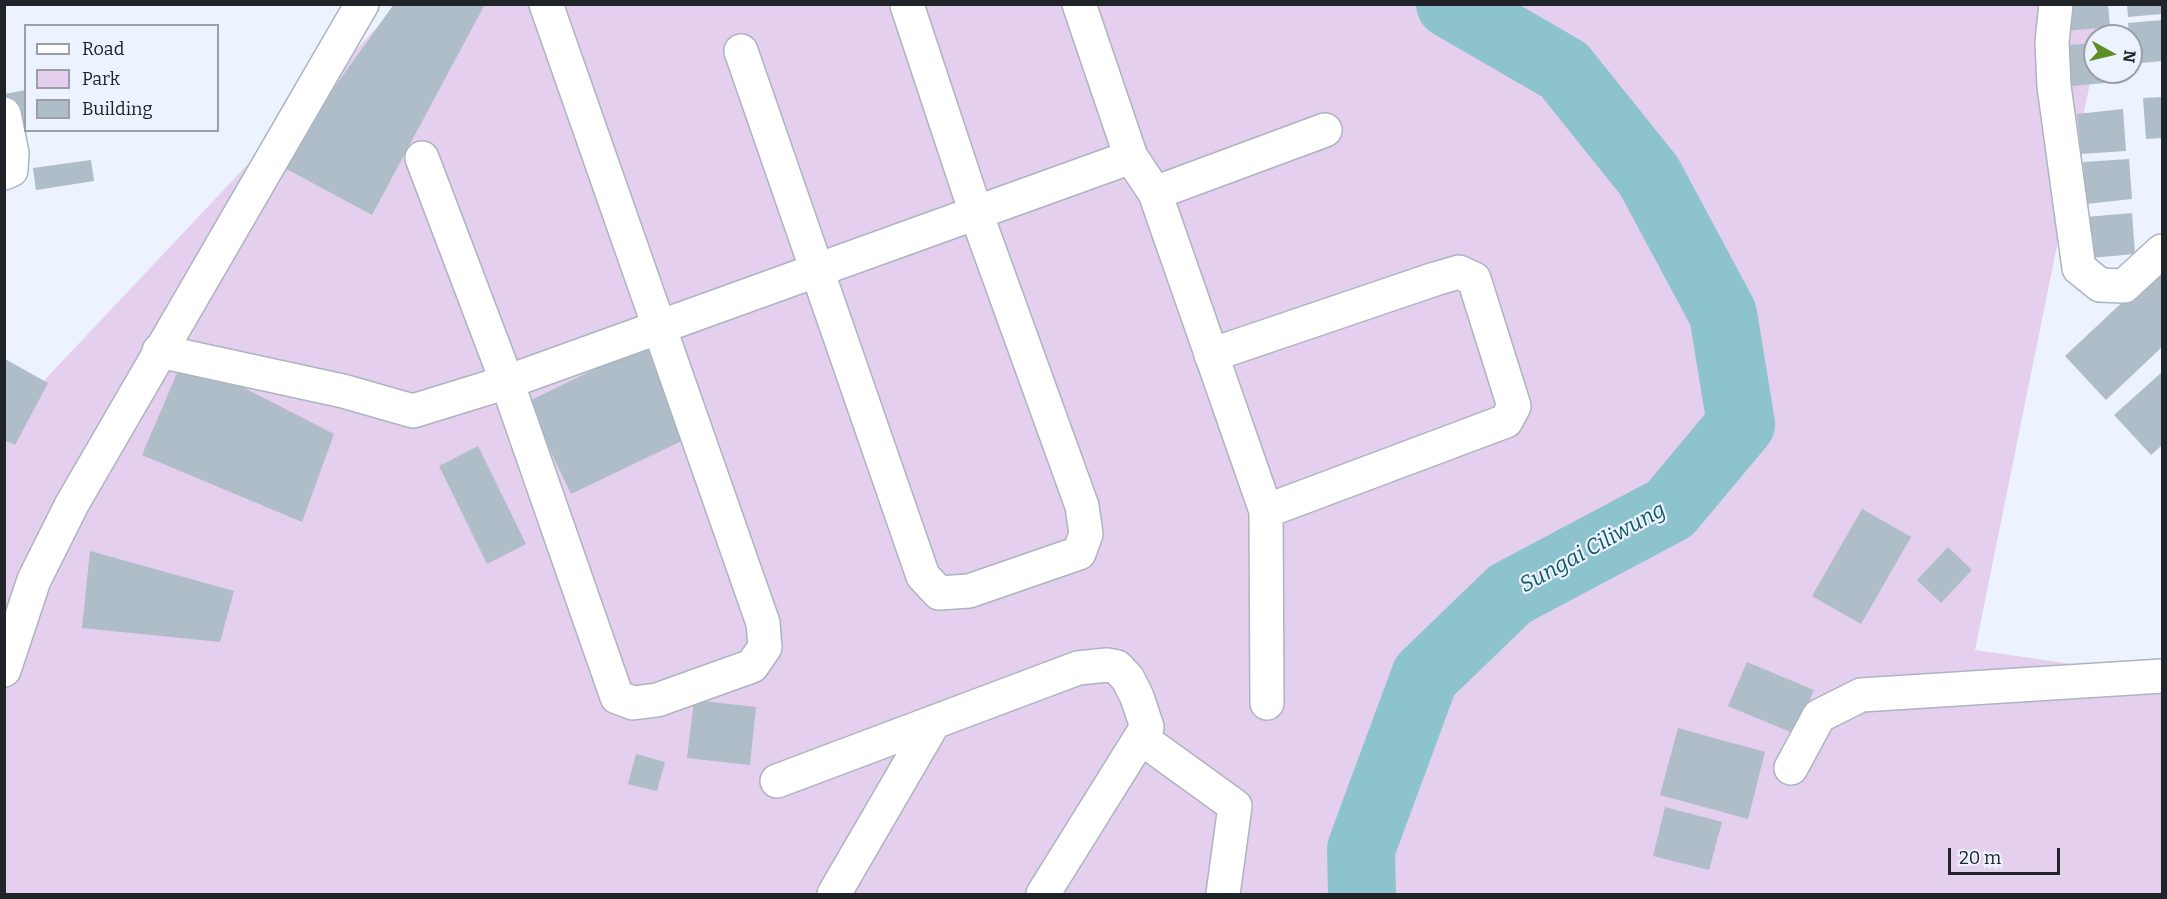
<!DOCTYPE html>
<html>
<head>
<meta charset="utf-8">
<style>
  body { margin:0 }
  #map { position:relative; width:2167px; height:899px; overflow:hidden; background:#ecf2fe; font-family:Bitter,serif }
  canvas { display:block }
  .frame { position:absolute; inset:0; border:6px solid #202328; pointer-events:none }
  .legend { position:absolute; left:24px; top:24px; width:195px; height:108px; box-sizing:border-box; background:#ecf2fe; border:2px solid #9a9fa8; margin:0; padding:8px 10px; list-style:none; font-size:18px; color:#202328 }
  .legend li { display:flex; align-items:center; gap:12px; height:30px }
  .legend b { width:30px; border:2px solid #9a9fa8 }
  .north { position:absolute; left:2083px; top:24px; width:60px; height:60px; box-sizing:border-box; background:#ecf2fe; border:2px solid #9a9fa8; border-radius:50%; rotate:98deg; font-size:16px; font-weight:700; line-height:24px; text-align:center; color:#202328 }
  .north::after { content:''; display:block; margin:auto; width:21px; height:27px; background:#5e8f24; clip-path:polygon(50% 0,100% 100%,50% 72%,0 100%) }
  .scale { position:absolute; left:1948px; top:848px; width:112px; height:27px; box-sizing:border-box; border:3px solid #202328; border-top:0; padding-left:8px; font-size:18px; line-height:21px; white-space:nowrap; color:#202328; -webkit-text-stroke:4px #ecf2fe; paint-order:stroke }
</style>
</head>
<body>
<div id="map">
<canvas width="2167" height="899"></canvas>
<div class="frame"></div>
<ul class="legend">
<li><b style="height:8px;background:#fff"></b>Road</li>
<li><b style="height:16px;background:#e4cfee"></b>Park</li>
<li><b style="height:16px;background:#aebdc7"></b>Building</li>
</ul>
<div class="north">N</div>
<div class="scale">20 m</div>
</div>
<script>
const c = document.querySelector('canvas').getContext('2d');
c.lineJoin = 'round';
function fill(path, color) {
  c.fillStyle = color;
  c.fill(path, 'evenodd');
}
function shape(rows) {
  const path = new Path2D();
  for (const r of rows) {
    path.moveTo(r[0], r[1]);
    for (let i = 2; i < r.length; i += 2) path.lineTo(r[i], r[i + 1]);
  }
  return path;
}
function stroke(path, color, width, dash) {
  c.strokeStyle = color;
  c.lineWidth = width;
  c.lineCap = dash ? 'butt' : 'round';
  c.setLineDash(dash || []);
  c.stroke(path);
}
function label(font, color, halo, rows, align = 'center') {
  c.font = font + ' Bitter,serif';
  c.lineWidth = 4.5;
  c.setLineDash([]);
  c.textBaseline = 'middle';
  c.strokeStyle = halo;
  c.fillStyle = color;
  for (const [text, x, y, turn = 0] of rows) {
    c.save();
    c.translate(x, y);
    c.rotate((+turn || 0) * Math.PI / 180);
    c.textAlign = isNaN(turn) ? turn : align;
    if (halo) c.strokeText(text, 0, 0);
    c.fillText(text, 0, 0);
    c.restore();
  }
}
const green = shape([
  [398,5,2106,5,2100,36,2095,36,2095,58,1975,650,2162,677,2162,894,5,894,4,423]
]);
const river = shape([
  [1362,894,1361,849,1425,676,1510,594,1670,509,1741,424,1723,314,1649,176,1564,70,1450,4]
]);
const building = shape([
  [394,4,485,4,372,215,279,165],
  [2063,4,2108,4,2110,27,2065,31],
  [2127,4,2162,4,2162,14,2128,17],
  [2162,20,2162,61,2131,64,2131,36,2129,36,2128,23],
  [2095,43,2095,72,2116,72,2117,82,2071,86,2068,45],
  [26,90,26,129,10,133,4,94],
  [2162,97,2162,138,2146,139,2143,98],
  [2123,109,2126,151,2081,154,2077,114],
  [2129,159,2132,199,2086,204,2083,162],
  [91,160,94,181,36,190,33,168],
  [2132,213,2135,254,2090,258,2086,217],
  [2162,265,2162,347,2106,400,2065,356],
  [647,344,692,436,571,494,527,402],
  [184,357,334,434,302,522,142,455],
  [5,359,48,383,15,445,4,440],
  [2162,372,2162,445,2151,455,2114,415],
  [478,446,526,544,487,564,439,466],
  [1862,509,1911,537,1861,624,1812,596],
  [1948,547,1972,570,1941,603,1917,580],
  [90,551,234,591,220,642,82,628],
  [1747,662,1814,690,1795,734,1728,706],
  [694,700,756,707,750,765,687,758],
  [1678,728,1765,752,1748,819,1660,795],
  [636,754,665,762,657,791,628,784],
  [1665,807,1722,822,1709,870,1653,856]
]);
const minor = shape([
  [1079,4,1131,157,1155,193,1266,511,1267,703],
  [2056,4,2052,42,2054,86,2079,268,2100,285,2124,286,2162,251],
  [741,51,923,576,939,593,969,591,1079,553,1086,534,1082,506,976,213,907,5],
  [4,114,12,153,11,170,4,173],
  [422,158,507,382,617,697,633,703,657,700,752,666,765,647,763,623,546,4],
  [1155,193,1325,130],
  [159,351,343,391,413,411,507,382,1131,157],
  [1211,355,1435,279,1459,272,1474,279,1514,406,1506,421,1266,511],
  [4,670,34,580,72,504,362,4],
  [1141,738,1235,806,1223,894],
  [1791,768,1819,716,1861,695,2162,676],
  [777,781,1078,668,1107,665,1117,667,1128,679,1137,697,1147,727,1043,894],
  [834,894,934,722]
]);
const waterNames = [
  ["Sungai Ciliwung",1593,548,-29]
];
fill(green, '#e4cfee');
stroke(river, '#8dc3cd', 68);
fill(building, '#aebdc7');
stroke(minor, '#acb4c1', 36);
stroke(minor, '#fff', 33);
label('italic 22px', '#0f5b66', '#ecf2fe', waterNames);
</script>
</body>
</html>
